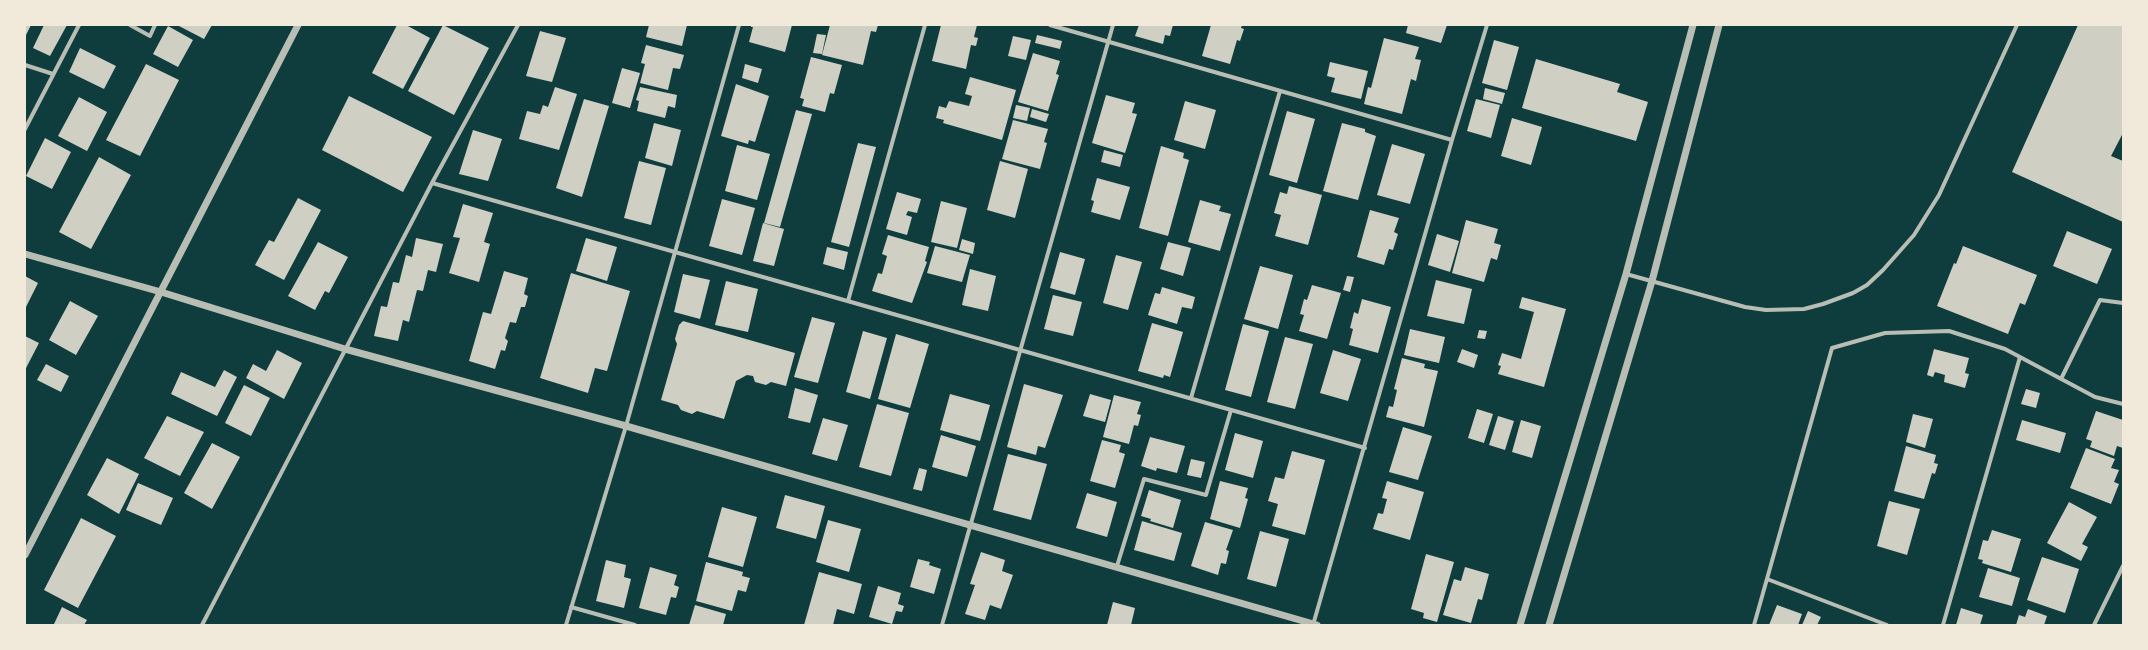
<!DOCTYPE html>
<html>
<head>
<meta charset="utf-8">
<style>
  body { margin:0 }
  #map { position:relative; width:2148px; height:650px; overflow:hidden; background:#0f3d3e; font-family:"Source Sans 3",sans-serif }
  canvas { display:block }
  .frame { position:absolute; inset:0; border:26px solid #f1e9da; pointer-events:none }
</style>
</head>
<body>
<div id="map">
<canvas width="2148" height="650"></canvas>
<div class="frame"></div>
</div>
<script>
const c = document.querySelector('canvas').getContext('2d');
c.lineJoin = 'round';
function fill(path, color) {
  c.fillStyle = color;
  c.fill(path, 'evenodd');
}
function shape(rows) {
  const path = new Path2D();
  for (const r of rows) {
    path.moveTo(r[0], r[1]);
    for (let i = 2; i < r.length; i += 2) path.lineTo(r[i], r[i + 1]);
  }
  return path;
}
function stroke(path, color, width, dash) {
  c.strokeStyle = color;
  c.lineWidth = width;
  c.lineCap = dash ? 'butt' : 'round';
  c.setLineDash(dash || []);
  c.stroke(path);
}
const building = shape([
  [25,25,31,25,25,37],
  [44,25,67,25,50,56,33,48],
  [177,25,212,25,204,39],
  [397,25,406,25,430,38,403,89,372,73],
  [443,25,489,48,454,115,408,91],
  [649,25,687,25,682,46,646,37],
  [751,25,792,25,785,52,749,42,753,27,751,27],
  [830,25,878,25,876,32,871,31,863,65,822,55],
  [941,25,977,25,974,37,978,38,976,46,971,45,966,69,932,61],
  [1139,25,1173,25,1170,36,1165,35,1163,44,1135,36],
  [1211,25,1242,25,1241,28,1244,29,1240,41,1237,40,1230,64,1202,56],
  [1408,25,1447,25,1441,43,1406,33],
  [2078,25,2123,25,2123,133,2111,156,2123,161,2123,222,2012,172],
  [168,26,193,40,178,67,153,54],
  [540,31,566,38,552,82,526,76],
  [817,34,826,35,822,54,813,53],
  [1037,35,1062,41,1060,49,1035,43],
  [1013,36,1031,40,1026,60,1008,56],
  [1384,38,1419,47,1415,59,1421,60,1416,81,1411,79,1402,114,1364,104,1368,87,1371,88],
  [1494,40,1519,47,1507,90,1482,83],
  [646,45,684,55,680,69,673,68,668,90,640,83,645,64,641,63],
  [80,48,116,66,104,89,69,72],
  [1033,53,1060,61,1056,74,1059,75,1048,111,1018,102],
  [811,57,842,65,834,94,830,93,825,112,802,106,804,99,800,98],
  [1536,59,1620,84,1617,92,1648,102,1636,141,1522,108],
  [1330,62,1368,71,1361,99,1331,92,1335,78,1327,76],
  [146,64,179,80,140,156,106,140],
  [745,64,762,69,758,83,742,78],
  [622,68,640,73,630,108,612,103],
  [970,77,1016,90,1002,140,943,123,944,120,936,118,939,106,946,108,949,101,969,106,972,96,965,94],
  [736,84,769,96,755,142,749,140,748,144,721,136],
  [555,87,577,94,559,150,519,139,527,111,540,114,543,105,548,107],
  [640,87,677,95,675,108,668,106,665,118,637,111,639,101,636,100],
  [1485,88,1505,93,1502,104,1483,99],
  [1106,95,1135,103,1132,113,1137,114,1125,153,1092,143],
  [349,96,432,137,403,192,322,150],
  [79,97,107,112,87,151,58,136],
  [584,99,609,106,582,197,556,188],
  [1476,99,1500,105,1491,138,1467,131],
  [1185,101,1216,110,1205,149,1174,140],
  [1016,105,1030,108,1027,121,1013,118],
  [1032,109,1049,114,1046,122,1030,117],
  [796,110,812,114,780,227,764,223],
  [1287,111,1315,119,1297,183,1269,175],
  [1512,118,1542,127,1531,165,1501,156],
  [1013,120,1048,129,1044,142,1047,143,1040,169,1002,159],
  [654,123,681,130,672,166,645,158],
  [1342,123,1365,129,1365,132,1376,136,1358,200,1323,191],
  [473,130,502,139,488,181,459,174],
  [45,138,71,152,52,189,26,176],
  [858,143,876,147,849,247,831,242],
  [1392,144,1425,154,1410,204,1377,195],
  [737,145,770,154,757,200,725,191],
  [1161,146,1184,153,1183,158,1189,160,1168,236,1139,228],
  [1104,150,1123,155,1120,167,1101,162],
  [99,157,131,175,91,249,59,232],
  [639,161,666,168,651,225,624,218],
  [1000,161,1028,169,1015,218,987,210],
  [1097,178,1130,187,1120,220,1091,212,1094,201,1091,200],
  [1289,186,1322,195,1308,245,1275,236,1281,215,1274,213,1280,192,1287,194],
  [897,192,921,199,917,213,908,211,906,215,912,217,907,235,886,229],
  [298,198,321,210,284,280,255,265,269,240,274,242],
  [722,199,755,208,742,255,709,246],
  [1200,200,1221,206,1219,211,1231,214,1220,251,1188,242],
  [941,201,967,208,957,248,931,242],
  [463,204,493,213,484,242,490,244,479,282,449,273,460,238,453,237],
  [1370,210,1399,218,1394,232,1398,234,1393,250,1389,249,1384,265,1357,257],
  [1466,220,1498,229,1494,243,1501,245,1497,260,1491,258,1484,282,1452,273],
  [763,223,784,229,774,266,753,261],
  [2067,231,2112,249,2097,284,2053,266],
  [1437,234,1459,241,1450,272,1428,265],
  [888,235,929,247,925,261,927,262,912,303,872,291,878,273,882,274,887,256,882,254],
  [416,238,443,244,436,272,428,270,423,291,417,290,409,322,403,320,398,341,374,336,381,306,387,307,393,282,399,283,406,255,412,257],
  [586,238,617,247,607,281,576,271],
  [962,239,975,243,973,254,959,250],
  [318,242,348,257,329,293,325,291,315,310,288,296],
  [1168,242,1191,248,1183,276,1160,269],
  [935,246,970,255,962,282,927,273],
  [1963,246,2037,275,2025,305,2020,303,2008,334,1937,306,1954,263,1956,264],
  [827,247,848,252,844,270,823,264],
  [1060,252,1085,259,1075,295,1050,288],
  [1116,255,1142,262,1128,310,1103,303],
  [1260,266,1293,275,1278,329,1244,319],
  [970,269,996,276,988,311,962,305],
  [504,271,528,278,524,294,528,296,525,307,521,307,516,323,510,322,505,338,508,341,505,351,501,350,495,369,469,361,483,312,491,314],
  [571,273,630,291,607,371,595,368,588,393,540,378],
  [683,274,710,280,700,319,674,312],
  [25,276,38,283,25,309],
  [1347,276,1354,277,1350,292,1343,290],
  [1436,280,1472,289,1464,324,1427,316],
  [726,281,758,289,748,332,715,325],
  [1312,285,1341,293,1327,339,1299,331,1304,315,1300,314,1304,299,1307,300],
  [1162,287,1195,297,1192,309,1182,307,1177,324,1148,315,1155,293,1160,294],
  [1053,295,1082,302,1073,336,1044,329],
  [1522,297,1566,309,1544,387,1498,374,1501,366,1498,365,1502,353,1521,359,1534,312,1519,308],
  [1362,299,1391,307,1378,353,1349,345,1353,329,1350,328,1354,312,1358,314],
  [70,301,98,316,76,355,49,340],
  [812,317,835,323,818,383,794,377],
  [683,321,795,353,786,386,771,382,766,385,755,382,753,376,747,375,736,381,724,419,697,411,692,414,681,410,678,405,661,400,677,344,675,339,679,325],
  [1152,323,1183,332,1170,377,1164,375,1163,378,1138,371],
  [1243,324,1269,331,1251,397,1225,390],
  [1410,329,1445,337,1439,363,1404,355],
  [1479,330,1487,331,1485,339,1477,338],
  [863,331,887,338,870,399,846,392],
  [896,334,929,344,910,408,878,399],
  [25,336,39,343,25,370],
  [1285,337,1313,344,1295,409,1267,402],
  [1462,349,1478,355,1474,368,1457,362],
  [1934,349,1969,358,1965,373,1969,374,1965,388,1944,382,1945,375,1935,372,1933,377,1927,375],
  [277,350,302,363,284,399,246,378,253,364,266,371],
  [1333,350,1361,359,1348,401,1320,393],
  [1402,358,1425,364,1424,368,1438,371,1424,427,1386,417,1389,406,1393,407,1397,390,1394,389],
  [46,364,69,376,61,392,37,380],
  [224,370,237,377,217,416,171,394,181,372,215,387],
  [1024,384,1063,395,1045,448,1038,446,1036,455,1007,447],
  [244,385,270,398,251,436,225,423],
  [795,388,818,395,810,423,788,418],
  [2026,389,2040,393,2036,408,2021,404],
  [950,394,990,405,980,441,940,430],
  [1090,394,1111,400,1105,422,1083,416],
  [1114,395,1141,402,1137,414,1141,415,1138,426,1134,425,1129,444,1103,437],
  [877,404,909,413,891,476,859,467],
  [1477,409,1493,414,1484,443,1468,438],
  [2096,411,2123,420,2123,448,2117,446,2114,456,2090,447,2092,441,2086,439],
  [1913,414,1933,419,1925,448,1906,442],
  [167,416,204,432,180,476,144,458],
  [1498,416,1514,421,1505,450,1489,445],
  [823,418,848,425,837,461,812,454],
  [1521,420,1541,426,1532,458,1512,452],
  [2022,420,2066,433,2060,453,2016,440],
  [1403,427,1432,436,1418,480,1389,472],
  [1235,433,1263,441,1253,478,1225,470],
  [941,435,976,446,967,477,932,467],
  [1150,437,1185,446,1177,473,1157,468,1156,471,1141,466],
  [1102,440,1121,445,1119,452,1125,454,1115,488,1090,481],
  [212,443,240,457,212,509,184,493],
  [1906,446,1936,455,1934,463,1938,464,1935,474,1932,473,1924,499,1894,491],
  [2086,448,2115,459,2111,468,2119,470,2114,482,2119,484,2111,504,2070,488],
  [1292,451,1325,460,1305,535,1272,526,1278,504,1268,501,1275,477,1284,479],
  [1008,454,1047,464,1031,520,993,510],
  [107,458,139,474,119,514,87,495],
  [1191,459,1205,462,1201,478,1187,475],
  [919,468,927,470,922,491,913,489],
  [1220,481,1248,488,1245,498,1248,499,1240,528,1210,519],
  [1387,481,1424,492,1410,540,1373,529,1378,513,1383,514,1387,499,1382,498],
  [138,483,173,498,161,525,126,510],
  [1149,490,1181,500,1173,528,1150,521,1151,519,1141,516],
  [1087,493,1117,502,1107,537,1076,528],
  [785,495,825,506,816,539,776,528],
  [1889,501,1920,509,1907,555,1877,546],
  [2069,502,2097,517,2082,544,2088,547,2081,561,2047,543],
  [722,507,757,517,743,567,708,557],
  [81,518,116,536,78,608,44,590],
  [828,520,861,529,849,572,816,562],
  [1142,521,1182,533,1174,561,1134,550],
  [1205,522,1233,530,1226,550,1229,551,1226,564,1221,563,1218,575,1191,566],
  [1992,530,2021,539,2011,572,1982,563,1983,560,1978,559,1983,540,1988,541],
  [1260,531,1289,539,1276,587,1247,579],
  [981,552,1005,560,1002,571,1013,575,1001,609,990,605,985,620,965,614,975,585,970,584],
  [1426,554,1454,562,1437,622,1423,618,1424,613,1411,609],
  [2042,557,2079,569,2065,613,2027,600],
  [918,559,930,562,929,565,941,569,934,594,910,587],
  [606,560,626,565,624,577,631,579,624,608,596,601],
  [706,562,743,572,742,576,750,578,746,592,738,590,732,611,696,601],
  [650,567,677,575,674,585,679,587,676,598,671,597,666,615,639,608],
  [1465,567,1489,574,1482,600,1478,599,1471,623,1443,615,1454,579,1461,581],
  [1988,568,2020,578,2012,606,1979,597],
  [819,572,862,584,854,614,837,609,833,625,804,625],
  [878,586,901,593,898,604,904,606,902,612,896,611,892,624,869,617],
  [1113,602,1135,608,1131,625,1107,625],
  [695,605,726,614,723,625,689,625],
  [1777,605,1802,614,1798,625,1769,625],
  [62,607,87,620,84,625,54,624],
  [1961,608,1983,615,1980,625,1956,625],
  [2028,609,2047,616,2044,625,2016,625,2019,615,2025,617],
  [1808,611,1821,617,1817,625,1802,625]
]);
const minor = shape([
  [130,25,150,36,155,25],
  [1050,25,1452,140],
  [25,65,53,74],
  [25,129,79,25],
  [432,183,1365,448],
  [1626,274,1745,307,1766,310,1804,309,1823,304,1853,293,1867,285,1883,270,1914,235,1939,195,2017,25],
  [848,301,925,25],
  [2061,379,2100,300,2123,303],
  [1191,398,1280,91],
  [1117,566,1144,479,1206,495,1231,410],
  [1767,579,1887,625],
  [571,607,635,625],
  [202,625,432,183,518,25],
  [566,625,626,426,739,25],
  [942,625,1113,25],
  [1313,625,1452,140,1487,25],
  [1754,625,1832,348,1885,333,1949,331,2005,349,2095,397,2123,404],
  [1943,625,2020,357],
  [2094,625,2123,566]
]);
const tertiary = shape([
  [25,254,161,292,345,349,626,426,1317,625],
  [25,555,298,25],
  [1520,625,1626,274,1693,25],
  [1549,625,1652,281,1719,25]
]);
fill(building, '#cfcfc3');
stroke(minor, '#b8beb3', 4);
stroke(tertiary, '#b8beb3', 7);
</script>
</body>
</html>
